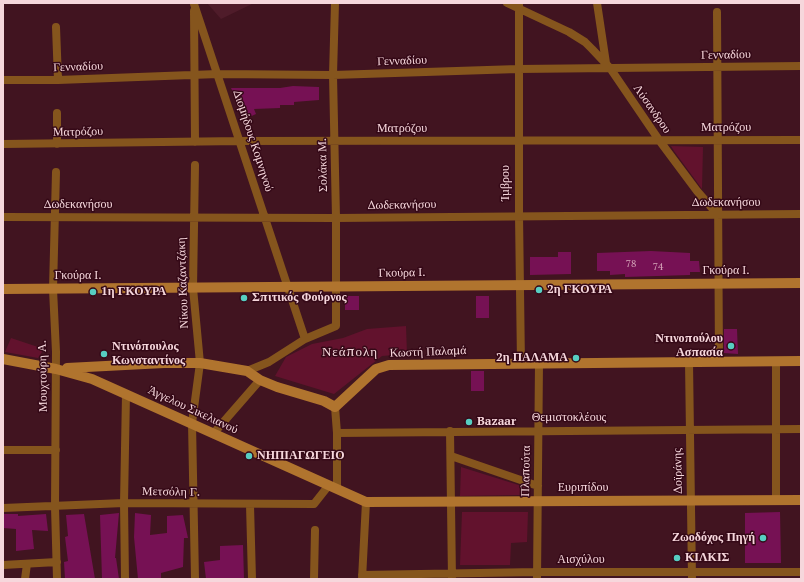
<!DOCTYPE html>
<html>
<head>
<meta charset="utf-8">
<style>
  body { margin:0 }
  #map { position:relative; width:804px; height:582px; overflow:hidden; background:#411420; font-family:"PT Serif",serif }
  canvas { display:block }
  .frame { position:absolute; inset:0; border:4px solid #f6d7dc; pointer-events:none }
</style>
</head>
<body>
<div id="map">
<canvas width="804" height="582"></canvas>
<div class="frame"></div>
</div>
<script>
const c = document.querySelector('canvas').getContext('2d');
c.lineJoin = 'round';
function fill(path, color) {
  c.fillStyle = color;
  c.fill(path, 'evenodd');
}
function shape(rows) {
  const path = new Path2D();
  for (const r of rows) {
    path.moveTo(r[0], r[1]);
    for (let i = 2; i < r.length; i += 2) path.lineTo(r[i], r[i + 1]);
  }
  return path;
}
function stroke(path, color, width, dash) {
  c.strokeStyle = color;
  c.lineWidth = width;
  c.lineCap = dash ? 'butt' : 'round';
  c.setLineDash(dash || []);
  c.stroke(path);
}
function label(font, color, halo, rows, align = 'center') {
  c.font = font + ' "PT Serif",serif';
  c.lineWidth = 3;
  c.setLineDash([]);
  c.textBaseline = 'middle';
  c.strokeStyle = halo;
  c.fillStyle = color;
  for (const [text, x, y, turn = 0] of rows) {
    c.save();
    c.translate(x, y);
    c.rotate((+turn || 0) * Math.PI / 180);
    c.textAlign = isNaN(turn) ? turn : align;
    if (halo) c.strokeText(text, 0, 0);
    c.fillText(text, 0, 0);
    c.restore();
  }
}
const built = shape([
  [207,3,254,3,221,19]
]);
const green = shape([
  [671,146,703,147,702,189,674,151],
  [406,326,407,354,382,356,334,394,275,376,286,357,312,344,343,338,367,329],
  [11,338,44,349,38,358,5,352],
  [461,467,525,487,524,495,460,496],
  [462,512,528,512,527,542,511,543,510,565,460,565]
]);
const building = shape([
  [293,86,319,87,319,100,294,102,294,105,280,105,280,108,254,109,256,114,245,119,231,88,280,88],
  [651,251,690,253,690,261,699,261,700,272,690,272,690,275,625,277,625,274,610,275,610,271,597,271,597,253],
  [558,252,571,252,571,274,530,275,530,257,558,257],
  [345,296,359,296,359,310,345,310],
  [476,296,489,296,489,318,476,318],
  [724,329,737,329,738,354,724,353],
  [471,371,484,371,484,391,471,391],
  [780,512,781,563,745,563,745,513],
  [119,513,115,558,116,558,119,579,102,579,100,515],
  [135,513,151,515,150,535,167,533,167,516,183,515,188,538,184,538,183,567,161,573,161,579,138,579,134,537],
  [3,514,18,514,18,516,46,514,48,531,32,530,34,549,16,551,16,529,3,528],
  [84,514,95,579,65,579,64,562,68,561,65,537,68,536,66,515],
  [243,545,244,579,206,579,204,562,220,560,220,546]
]);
const street = shape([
  [507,3,569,32,585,42,592,49,610,68,659,140,697,191,718,215],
  [519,3,519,215,521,364],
  [597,3,606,63],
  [194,4,305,339],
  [194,11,195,142],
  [717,12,719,362],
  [56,27,58,80],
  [3,80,58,80,218,74,333,75,518,69,801,66],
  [3,144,241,141,801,140],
  [57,144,57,113],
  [195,165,193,288,200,363,192,423,195,579],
  [56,172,53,289,56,352,55,507,57,579],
  [3,217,336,218,801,214],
  [689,362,692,579],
  [247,371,269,362,305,339,336,326,336,218,333,75,335,3],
  [335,407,337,433,337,488],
  [450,431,452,579],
  [337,433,801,429],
  [213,434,260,380],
  [3,450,56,450],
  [451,456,538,486],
  [776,500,776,361],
  [250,505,252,579],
  [3,508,124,503,314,504,329,485],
  [3,565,57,562],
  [362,575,537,572,801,572],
  [25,579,27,564],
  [125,579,124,503,126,394],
  [314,579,315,530],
  [362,579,366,502],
  [537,579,539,363]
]);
const secondary = shape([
  [3,289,801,283],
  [3,359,56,369,92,379,366,502,801,500],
  [67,368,164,363,200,363,247,371,260,380,277,387,324,401,335,407,376,369,389,365,801,361]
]);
const markers = [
  [539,290,4,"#57cec2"],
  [93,292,4,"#57cec2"],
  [244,298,4,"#57cec2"],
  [731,346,4,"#57cec2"],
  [104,354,4,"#57cec2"],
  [576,358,4,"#57cec2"],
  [469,422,4,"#57cec2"],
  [249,456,4,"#57cec2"],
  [763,538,4,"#57cec2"],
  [677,558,4,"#57cec2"]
];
const numberNames = [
  ["78",631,264],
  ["74",658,267]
];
const streetNames = [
  ["Γενναδίου",726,55,-1],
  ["Γενναδίου",402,61,-2],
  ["Γενναδίου",78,67,-2],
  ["Λύσανδρου",652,109,55],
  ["Ματρόζου",726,128],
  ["Ματρόζου",402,129],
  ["Ματρόζου",78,132,-1],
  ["Διομήδους Κομνηνού",253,141,72],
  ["Σολάκα Μ.",323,165,-91],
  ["Ίμβρου",506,183,-90],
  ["Δωδεκανήσου",726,203],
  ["Δωδεκανήσου",78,205],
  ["Δωδεκανήσου",402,205,-1],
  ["Γκούρα Ι.",726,271],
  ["Γκούρα Ι.",402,273,-1],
  ["Γκούρα Ι.",78,276],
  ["Νίκου Καζαντζάκη",183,283,-92],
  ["Κωστή Παλαμά",428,352,-2],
  ["Μουχτούρη Α.",43,376,-91],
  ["Άγγελου Σικελιανού",193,410,25],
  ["Θεμιστοκλέους",569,418],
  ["Πλαπούτα",526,471,-89],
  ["Δοϊράνης",678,471,-91],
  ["Ευριπίδου",583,488],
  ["Μετσόλη Γ.",171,492,1],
  ["Αισχύλου",581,560]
];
const poiNames = [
  ["2η ΓΚΟΥΡΑ",547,290],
  ["1η ΓΚΟΥΡΑ",101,292],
  ["Σπιτικός Φούρνος",252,298],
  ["Ντινοπούλου",723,339,"right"],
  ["Ασπασία",723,353,"right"],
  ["Ντινόπουλος",112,347],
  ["Κωνσταντίνος",112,361],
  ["2η ΠΑΛΑΜΑ",568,358,"right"],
  ["Bazaar",477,422],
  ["ΝΗΠΙΑΓΩΓΕΙΟ",257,456],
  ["Ζωοδόχος Πηγή",755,538,"right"],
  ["ΚΙΛΚΙΣ",685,558]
];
const neighbourhoodNames = [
  ["Νεάπολη",350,352]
];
fill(built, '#4f1c2a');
fill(green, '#62122d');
fill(building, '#761154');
stroke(street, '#85551d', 8);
stroke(secondary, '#b0742e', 10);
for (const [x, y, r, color] of markers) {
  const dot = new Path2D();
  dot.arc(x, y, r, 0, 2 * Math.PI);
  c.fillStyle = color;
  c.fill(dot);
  stroke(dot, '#350917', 1.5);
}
label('10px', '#d6a6ba', null, numberNames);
label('12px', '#f6d7dc', '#350917', streetNames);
label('bold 12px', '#f6d7dc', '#350917', poiNames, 'left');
c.letterSpacing = '1px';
label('13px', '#f6d7dc', '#350917', neighbourhoodNames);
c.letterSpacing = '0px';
</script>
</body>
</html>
